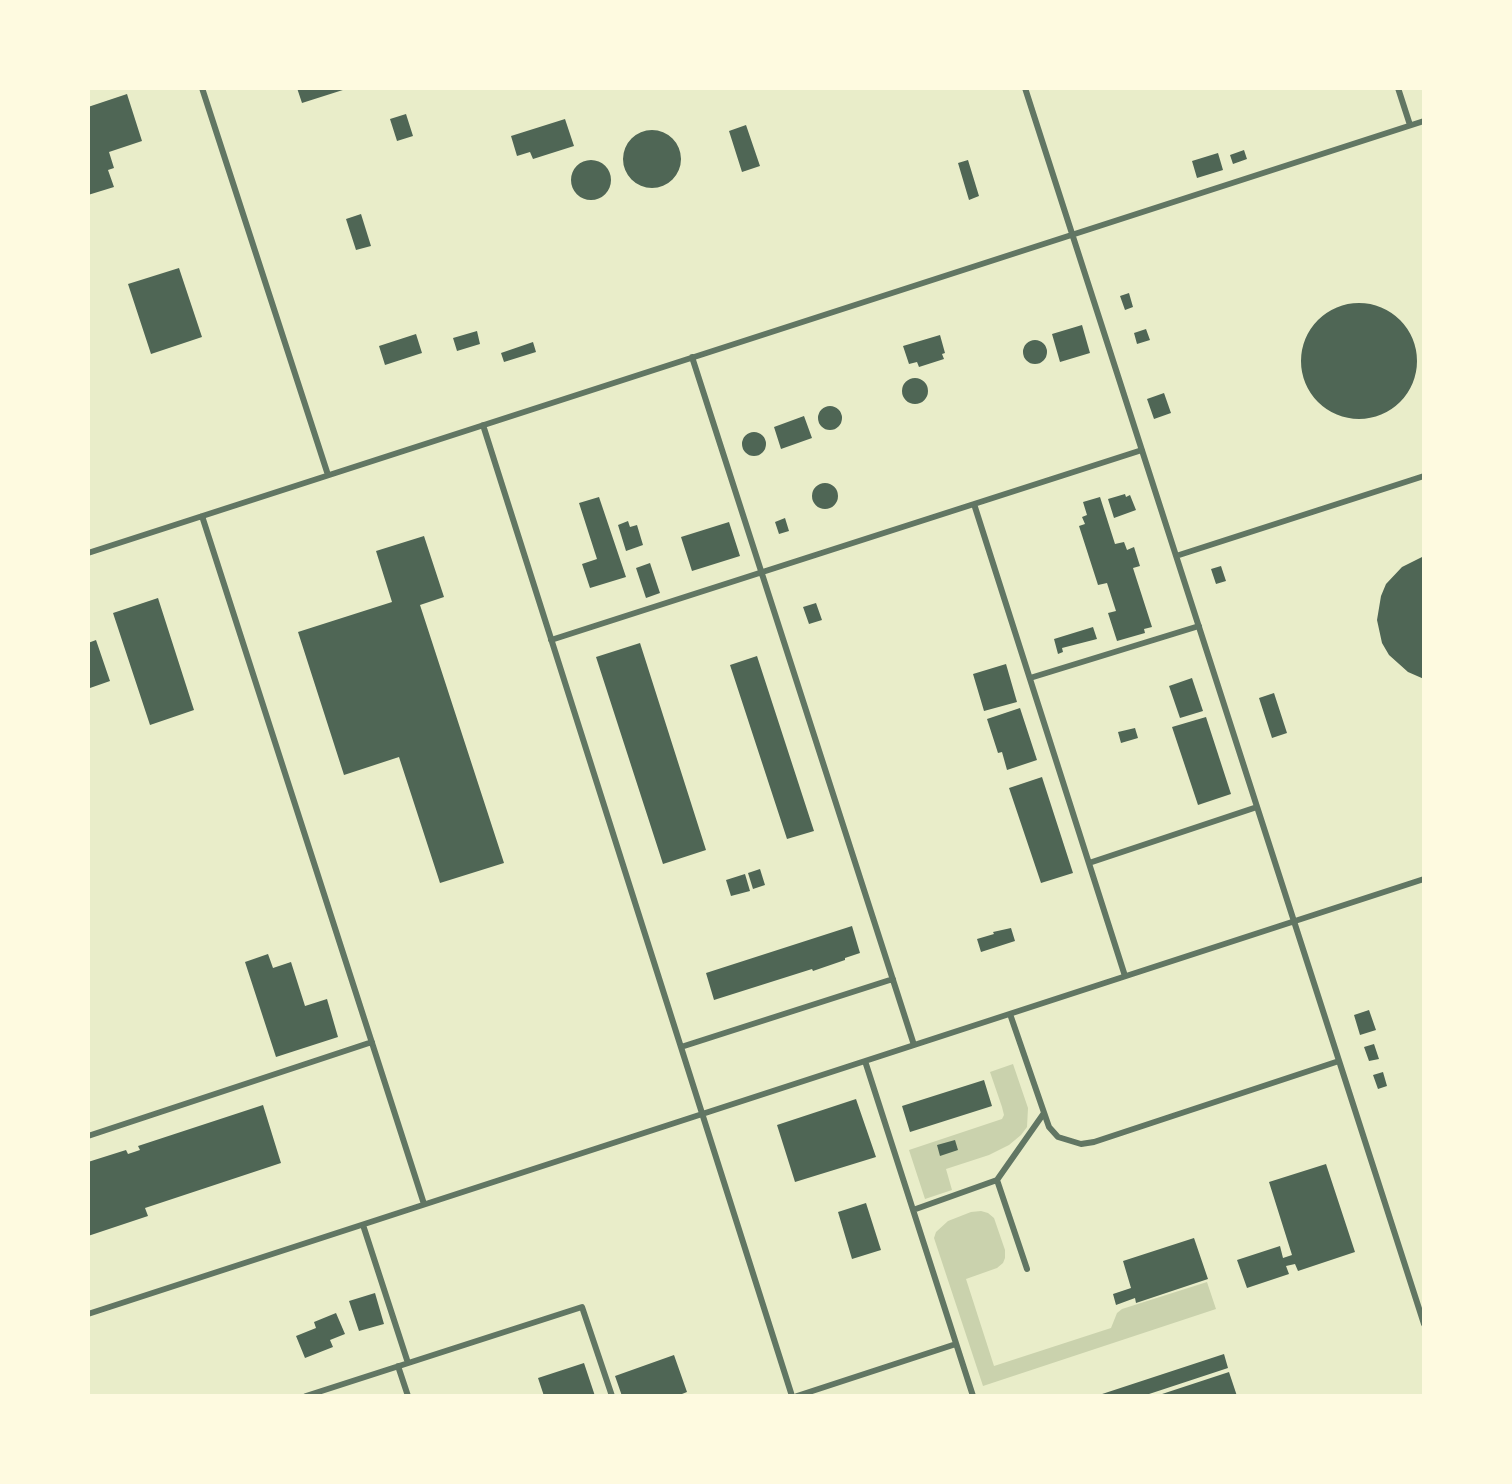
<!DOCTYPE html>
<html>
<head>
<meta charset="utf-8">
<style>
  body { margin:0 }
  #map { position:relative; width:1512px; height:1484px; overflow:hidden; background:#e9edc9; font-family:"Archivo Narrow",sans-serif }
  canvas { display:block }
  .frame { position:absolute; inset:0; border:90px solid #fefae0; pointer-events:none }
</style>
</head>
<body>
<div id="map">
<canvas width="1512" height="1484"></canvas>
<div class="frame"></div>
</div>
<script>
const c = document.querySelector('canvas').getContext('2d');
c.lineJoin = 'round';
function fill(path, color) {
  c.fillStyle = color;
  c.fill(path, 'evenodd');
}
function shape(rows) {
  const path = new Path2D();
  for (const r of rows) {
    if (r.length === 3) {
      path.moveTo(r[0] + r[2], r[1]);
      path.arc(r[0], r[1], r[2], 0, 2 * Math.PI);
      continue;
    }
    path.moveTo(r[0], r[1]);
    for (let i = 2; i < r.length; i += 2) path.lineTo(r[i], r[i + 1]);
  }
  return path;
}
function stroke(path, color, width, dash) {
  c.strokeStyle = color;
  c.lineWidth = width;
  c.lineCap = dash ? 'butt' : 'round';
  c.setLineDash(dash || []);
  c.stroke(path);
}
const green = shape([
  [1013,1064,1028,1108,1027,1127,1021,1135,1009,1145,989,1155,946,1169,952,1190,925,1199,909,1150,1002,1119,1004,1115,1002,1107,990,1072],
  [981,1211,988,1213,994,1218,1005,1250,1005,1258,1003,1263,997,1268,966,1279,994,1366,1111,1328,1117,1313,1122,1309,1207,1282,1216,1309,983,1386,934,1238,936,1232,948,1221,971,1212]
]);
const building = shape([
  [297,88,346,88,346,89,302,103],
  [127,94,142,141,109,152,114,168,108,170,114,187,88,195,88,107],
  [406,114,413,136,397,141,390,119],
  [565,119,574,146,533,159,530,152,517,156,511,136],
  [746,125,760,166,742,172,729,131],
  [652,159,29],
  [1244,150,1247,159,1233,164,1230,155],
  [1218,153,1223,170,1197,178,1192,161],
  [591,180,20],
  [968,160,979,196,969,200,958,163],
  [361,214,371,246,356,250,346,219],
  [179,268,202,337,151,354,128,284],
  [1129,293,1133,307,1125,310,1120,296],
  [1359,361,58],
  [1082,325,1090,353,1060,362,1052,334],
  [1146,329,1150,340,1137,344,1134,333],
  [477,331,480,344,457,351,453,338],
  [416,334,422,353,385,365,379,346],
  [940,335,945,353,942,354,944,359,919,367,917,362,909,364,903,346],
  [1035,352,12],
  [533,342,536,352,504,362,501,353],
  [915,391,13],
  [1164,393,1171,413,1154,419,1147,399],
  [830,418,12],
  [804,416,812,438,781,449,774,427],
  [754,444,12],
  [825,496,13],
  [1125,494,1126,497,1130,495,1136,510,1114,518,1108,499],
  [599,497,626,577,590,588,582,564,597,559,579,503],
  [1100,497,1115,544,1124,542,1127,550,1134,547,1140,566,1133,568,1152,627,1144,629,1145,633,1117,641,1108,613,1116,611,1107,583,1098,585,1079,526,1085,524,1082,517,1087,515,1083,502],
  [785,518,789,531,779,534,775,522],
  [628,521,630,527,637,525,643,545,626,551,618,525],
  [729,522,740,556,692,571,681,537],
  [424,536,444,597,420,605,504,863,440,883,399,757,344,775,298,632,392,602,376,551],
  [1424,556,1424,679,1408,672,1389,655,1382,643,1377,620,1381,596,1386,584,1402,567],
  [650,563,660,593,646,598,636,568],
  [1221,566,1226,581,1216,584,1211,569],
  [158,598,194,710,150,725,113,613],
  [816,603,822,620,809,624,803,607],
  [1093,627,1097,639,1062,648,1063,652,1058,654,1054,639],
  [96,640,110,681,90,688,88,682,88,643],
  [640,643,706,850,663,864,596,657],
  [757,656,814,831,787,839,730,665],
  [1006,664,1017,702,984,711,973,674],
  [1192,678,1203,711,1180,718,1169,686],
  [1274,693,1287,733,1272,738,1259,698],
  [1020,708,1037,760,1007,770,1002,752,998,753,987,719],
  [1206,717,1231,794,1198,805,1172,727],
  [1135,728,1138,738,1121,743,1118,732],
  [1042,777,1073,873,1041,883,1009,788],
  [760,869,765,885,753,889,748,873],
  [745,874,750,891,731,896,726,880],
  [852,926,860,953,845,958,845,960,813,971,812,969,714,1000,706,973],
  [1011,928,1015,941,981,952,977,939,994,934,993,932],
  [268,954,273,968,291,962,305,1006,327,999,338,1037,276,1057,245,962],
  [1369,1010,1376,1030,1360,1035,1354,1015],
  [1374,1044,1379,1059,1369,1061,1364,1047],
  [1383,1072,1387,1086,1378,1089,1373,1075],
  [984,1080,992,1106,910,1132,902,1106],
  [856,1099,876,1157,795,1182,777,1125],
  [263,1105,281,1163,145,1208,148,1216,88,1236,88,1162,126,1150,128,1154,140,1150,138,1146],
  [955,1140,958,1150,940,1156,937,1145],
  [1326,1164,1355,1252,1298,1271,1295,1264,1286,1266,1289,1274,1247,1288,1237,1260,1280,1246,1283,1258,1292,1255,1269,1182],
  [866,1203,881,1250,852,1259,838,1212],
  [1194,1238,1208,1279,1136,1303,1135,1298,1116,1305,1113,1294,1131,1288,1123,1261],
  [375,1293,384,1324,359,1331,349,1301],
  [336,1313,345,1334,330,1340,333,1347,305,1358,296,1336,316,1328,314,1322],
  [1224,1354,1228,1368,1143,1396,1096,1396],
  [674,1355,687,1392,677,1396,622,1396,615,1376],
  [584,1363,595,1396,544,1396,538,1378],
  [1229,1372,1237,1396,1159,1396,1159,1395]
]);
const service = shape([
  [202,88,328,475],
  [1025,88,1424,1324],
  [1398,88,1410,125],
  [692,357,914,1045],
  [483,425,792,1396],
  [974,504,1125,976],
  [202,516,424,1204],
  [88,553,1424,121],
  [1176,556,1424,476],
  [551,640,1142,450],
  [1030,678,1199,626],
  [1089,863,1257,807],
  [1010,1014,1049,1127,1058,1137,1081,1144,1094,1142,1339,1061],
  [681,1047,893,979],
  [865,1061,973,1396],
  [88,1136,372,1042],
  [997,1180,1027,1269],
  [913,1210,997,1180,1044,1113],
  [363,1225,408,1363],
  [88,1314,1424,879],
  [398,1366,408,1396],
  [306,1396,582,1307,612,1396],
  [797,1396,956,1344]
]);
fill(green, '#cad2ad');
fill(building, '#4f6655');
stroke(service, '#617663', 6);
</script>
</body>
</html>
